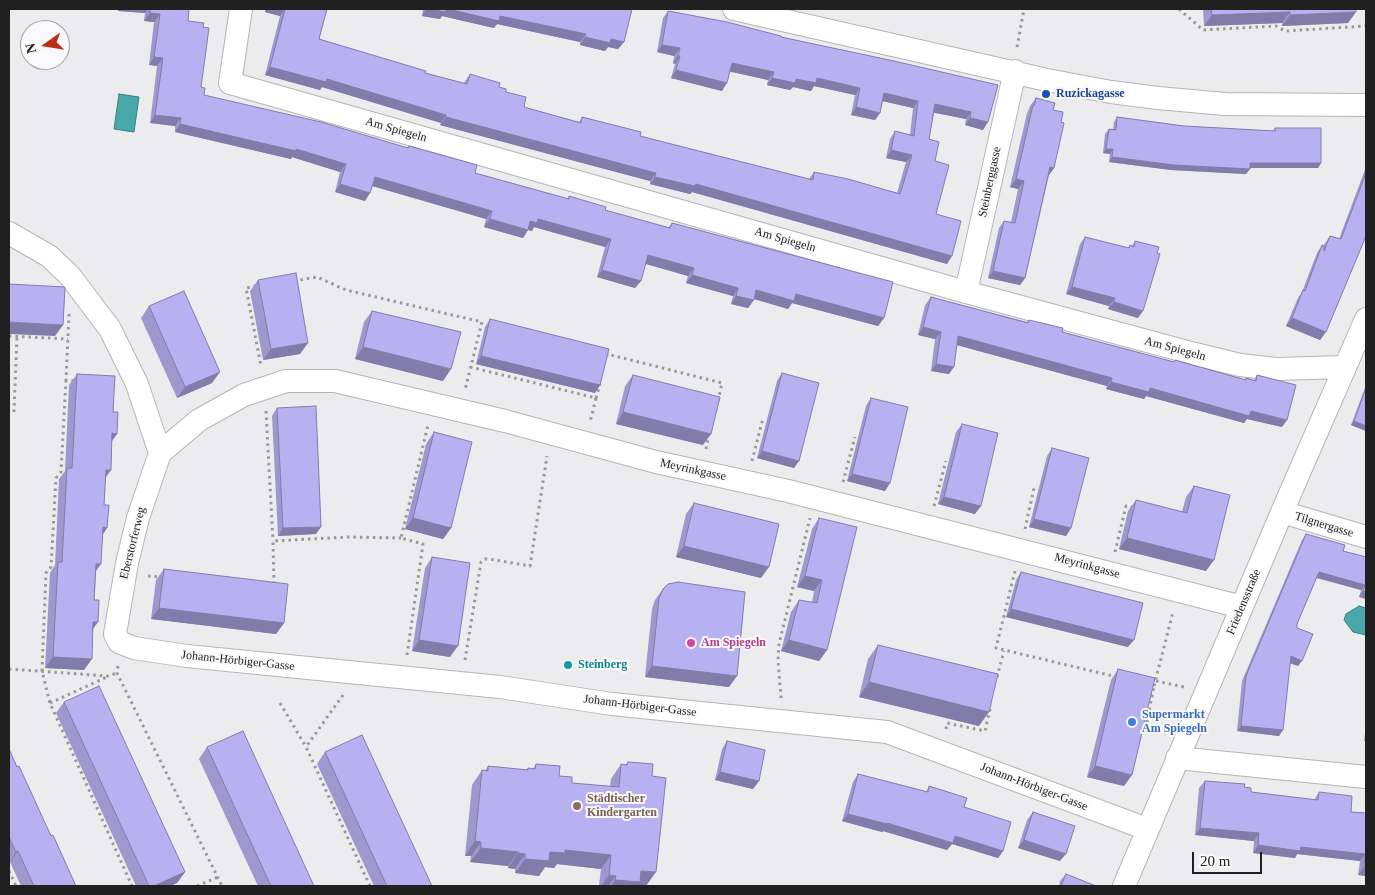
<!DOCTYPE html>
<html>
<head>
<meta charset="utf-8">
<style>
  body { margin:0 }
  #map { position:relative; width:1375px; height:895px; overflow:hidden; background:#ececee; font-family:"Times New Roman",serif }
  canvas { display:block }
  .frame { position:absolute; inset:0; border:10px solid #202021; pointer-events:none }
  .north { position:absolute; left:20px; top:20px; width:50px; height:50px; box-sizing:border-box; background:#f9f9fb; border:1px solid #a2a2a4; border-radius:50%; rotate:257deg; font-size:14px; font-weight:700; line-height:20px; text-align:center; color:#202021 }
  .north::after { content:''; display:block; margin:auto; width:18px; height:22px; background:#bb2f17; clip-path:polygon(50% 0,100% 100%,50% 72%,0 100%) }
  .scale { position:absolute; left:1192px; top:852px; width:70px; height:22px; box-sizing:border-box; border:2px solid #202021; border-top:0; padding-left:6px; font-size:15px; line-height:18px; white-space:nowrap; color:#202021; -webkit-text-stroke:4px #f9f9fb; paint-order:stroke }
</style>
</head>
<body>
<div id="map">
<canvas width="1375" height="895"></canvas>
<div class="frame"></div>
<div class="north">N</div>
<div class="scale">20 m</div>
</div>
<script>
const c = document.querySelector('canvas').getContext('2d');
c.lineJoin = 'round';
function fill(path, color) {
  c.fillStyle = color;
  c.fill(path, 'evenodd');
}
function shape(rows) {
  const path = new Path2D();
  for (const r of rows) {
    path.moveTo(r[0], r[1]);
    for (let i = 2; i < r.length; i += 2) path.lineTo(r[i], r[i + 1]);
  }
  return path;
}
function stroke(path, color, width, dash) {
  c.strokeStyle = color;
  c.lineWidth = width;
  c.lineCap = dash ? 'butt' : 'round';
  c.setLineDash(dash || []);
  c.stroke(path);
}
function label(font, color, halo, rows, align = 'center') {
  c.font = font + ' "Times New Roman",serif';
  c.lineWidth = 4;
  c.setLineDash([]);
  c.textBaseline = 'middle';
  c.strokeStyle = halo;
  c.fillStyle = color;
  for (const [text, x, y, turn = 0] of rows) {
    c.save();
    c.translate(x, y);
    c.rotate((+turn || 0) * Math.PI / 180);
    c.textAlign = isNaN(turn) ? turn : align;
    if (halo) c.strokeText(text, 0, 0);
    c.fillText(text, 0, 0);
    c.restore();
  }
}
const water = shape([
  [119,94,139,97,134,132,114,129,119,94],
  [1359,606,1366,608,1366,635,1353,632,1344,620,1346,614,1359,606]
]);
const path = shape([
  [1179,9,1203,30,1276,26,1285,31,1366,26],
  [1017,47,1024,9],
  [294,281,317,277,346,290,482,322,465,390],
  [256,286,246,288,261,366],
  [69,314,66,380,76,381],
  [9,336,68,339],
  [607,356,607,354,722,383,718,401],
  [470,367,596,398,590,422],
  [66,380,61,472,56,478,51,567,46,573,42,671,50,703,132,886],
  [596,398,600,384],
  [266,411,273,541],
  [14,412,17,337],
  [706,449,709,433],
  [752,461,763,418],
  [843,482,855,437],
  [934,506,946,461],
  [1025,529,1034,488],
  [1115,552,1126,506,1135,508],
  [1015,571,996,648,1117,677],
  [148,576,162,577],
  [274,584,273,541,349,537,401,538],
  [407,655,423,544,401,538,428,425],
  [465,660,481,562,485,559,489,559,530,566,547,456],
  [118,666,117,673,222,886],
  [9,669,108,676,117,673],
  [997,677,1004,651],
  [1156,681,1184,687],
  [1150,685,1154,686,1146,727,1166,733],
  [1154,686,1173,612],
  [343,695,306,747,370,886],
  [781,698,778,660,779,644,810,518],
  [50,703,107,677],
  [280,703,306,747],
  [946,729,947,723,985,731,991,705],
  [9,871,16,886],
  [197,886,218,877]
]);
const minor = shape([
  [241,9,230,83,966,292,1195,354,1240,365,1276,369,1345,367],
  [734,9,1047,80,1111,92,1158,98,1225,104,1366,105],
  [9,233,49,256,70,276,110,329,137,384,160,453,138,518,127,563,115,634,119,642,134,648,187,656,500,687,612,704,887,732,1147,829],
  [966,292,1015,71],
  [160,453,199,420,244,395,286,381,335,381,505,421,656,462,788,491,1242,607],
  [1282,512,1366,537],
  [1177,758,1366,777],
  [1124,886,1282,512,1366,319]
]);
const wall = shape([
  [118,9,189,9,188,21,201,87,204,95,407,148,409,146,475,173,568,199,569,196,605,210,668,228,672,223,884,318,878,326,792,303,788,309,754,299,748,308,731,304,733,296,686,283,688,276,646,263,641,281,635,288,597,277,605,247,534,227,532,231,528,230,523,238,484,227,486,219,372,186,365,201,335,192,340,172,292,157,291,159,175,132,175,126,150,123,157,66,149,65,154,22,144,21,145,13,118,11],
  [265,9,327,9,319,39,425,73,464,83,470,74,499,87,524,107,579,122,582,117,640,136,809,179,814,172,897,193,906,162,886,158,890,139,895,131,910,135,913,108,882,101,880,113,875,120,851,115,855,95,814,86,811,91,793,87,790,90,767,85,768,80,730,71,722,91,671,78,675,64,673,63,674,56,657,52,663,18,668,11,781,37,998,85,983,130,965,125,966,119,934,112,929,139,935,161,936,214,947,264,692,192,690,194,650,184,650,181,440,125,441,123,322,87,320,90,265,75,280,16,265,12],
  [423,9,632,9,624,42,618,49,608,47,605,51,580,45,580,42,497,24,494,28,442,16,440,19,422,16],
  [1203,9,1356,9,1356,12,1348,23,1282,26,1282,23,1204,26],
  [1036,98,1053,110,1061,122,1054,168,1049,175,1025,278,1020,285,988,278,999,228,1004,221,1011,222,1018,189,1010,187,1027,113,1029,109,1030,106],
  [1117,117,1184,126,1273,131,1275,128,1321,163,1318,168,1250,168,1246,174,1171,170,1109,162,1110,154,1103,153,1105,134,1109,129,1113,130,1114,122],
  [1366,167,1366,236,1326,332,1320,340,1286,326,1298,298,1302,292,1317,253,1322,245,1323,246,1330,236,1339,239],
  [1085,237,1128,248,1130,245,1132,246,1135,241,1138,318,1108,309,1109,306,1066,294,1080,244],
  [258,280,300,354,263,360,250,291],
  [931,297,1027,322,1029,320,1062,332,1174,362,1175,360,1245,380,1246,378,1254,380,1257,375,1282,427,1247,419,1244,423,1146,396,1144,399,1106,389,1107,386,957,345,949,374,931,371,935,339,918,335,925,305],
  [149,306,212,383,177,398,141,318],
  [372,311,443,381,355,359,364,322],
  [490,319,600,385,595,393,476,364,485,327],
  [782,373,794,468,757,458,777,381],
  [77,374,113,412,117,434,112,441,111,470,105,477,103,535,96,571,93,629,84,670,45,668,50,573,55,565,59,479,65,471,69,385],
  [633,375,703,445,616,424,625,386],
  [1366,385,1366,431,1351,425],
  [871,398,890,483,885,491,847,481,866,406],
  [277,408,316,534,278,536,272,416],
  [962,424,975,514,938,504,956,432],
  [434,432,451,528,443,539,405,529,426,444],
  [1052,448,1071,528,1066,536,1029,527,1047,456],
  [1194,486,1206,571,1119,549,1128,511,1136,500,1182,512,1186,497],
  [694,503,761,578,676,557,686,514],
  [819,518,827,650,819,661,781,651,791,612,799,600,812,602,814,591,797,587,812,529],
  [1306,534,1343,551,1366,557,1366,599,1359,597,1361,590,1316,578,1297,624,1298,666,1290,663,1279,736,1237,731,1242,681,1302,540],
  [432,557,450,657,412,651,425,568],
  [164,569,284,623,276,634,151,619,156,580],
  [1021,572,1128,647,1006,617,1016,580],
  [663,589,729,687,645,677,652,609,655,600],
  [878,645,979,726,859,697,868,659],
  [1118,669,1124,786,1087,777,1111,680],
  [64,702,185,872,177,883,170,886,136,886,56,713],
  [1366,725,1366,741,1364,741],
  [727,741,759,781,753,789,715,780,722,749],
  [207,747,314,886,258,886,199,759],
  [9,749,17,767,76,886,21,886,10,862,9,863],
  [325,752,432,886,374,886,317,764],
  [628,762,637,886,599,886,601,869,557,864,554,868,545,867,539,876,515,873,515,869,508,868,508,866,470,862,471,856,465,856,472,785,482,770,485,771,488,766,527,770,528,768,533,769,536,764,572,783,610,787,611,779,621,764,625,765],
  [858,774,926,792,929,786,964,807,1003,851,998,858,952,844,947,850,883,831,882,832,842,821,853,782],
  [1205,781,1244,787,1251,792,1314,800,1319,792,1351,812,1366,813,1366,876,1358,875,1360,861,1297,854,1295,858,1253,853,1254,841,1195,835,1199,788],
  [1033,812,1060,861,1018,848,1027,820],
  [1066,874,1096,886,1059,886,1060,881]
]);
const shadedWall = shape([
  [119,9,148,9,145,13,118,11],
  [267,9,285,9,280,16,265,12],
  [426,9,448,9,500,16,586,34,580,42,497,24,494,28,442,16,440,19,422,16],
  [1290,12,1282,23,1204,26,1212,15],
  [1356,12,1348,23,1282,26,1290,15],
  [150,13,160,14,154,22,144,21],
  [585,37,611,39,624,42,618,49,608,47,605,51,580,45],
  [662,45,680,48,674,56,657,52],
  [678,56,680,56,675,64,673,63],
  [154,57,163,58,157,66,149,65],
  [732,63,774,72,768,80,727,71],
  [270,67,327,79,446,115,441,123,322,87,320,90,265,75],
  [676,70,727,83,722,91,671,78],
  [772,78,796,79,817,78,860,88,855,95,814,86,811,91,793,87,790,90,767,85],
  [884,93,918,101,913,108,878,100],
  [935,104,971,112,966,119,930,112],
  [856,107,880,113,875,120,851,115],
  [155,115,181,118,175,126,150,123],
  [446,117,656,173,650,181,440,125],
  [970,118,988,122,983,130,965,125],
  [180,124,296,149,346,164,340,172,292,157,291,159,175,132],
  [1106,149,1113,149,1110,154,1103,153],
  [891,150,912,155,906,162,886,158],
  [1112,157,1250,169,1246,174,1171,170,1109,162],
  [1250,163,1321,163,1318,168,1247,168],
  [1050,167,1054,168,1049,175],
  [375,177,492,211,486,219,369,185],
  [655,177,696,184,952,256,947,264,692,192,690,194,650,184],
  [1016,179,1024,181,1018,189,1010,187],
  [340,184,370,193,365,201,335,192],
  [490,219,528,230,523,238,484,227],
  [538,219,611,239,605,247,534,227,532,231,525,229,530,221],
  [648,255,694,268,688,276,642,263],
  [602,270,641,281,635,288,597,277],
  [993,271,1025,278,1020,285,988,278],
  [692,275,738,288,733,296,686,283],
  [1072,287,1115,298,1109,306,1066,294],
  [756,290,796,294,884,318,878,326,792,303,788,309,751,298],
  [736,296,754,300,748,308,731,304],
  [1114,302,1143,311,1138,318,1108,309],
  [1292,318,1326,332,1320,340,1286,326],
  [9,322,63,325,55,336,9,334],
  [923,327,941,332,935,339,918,335],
  [958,336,1112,378,1107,386,953,344],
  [308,343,300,354,263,360,271,349],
  [363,347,451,369,443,381,355,359],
  [481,356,600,385,595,393,476,364],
  [936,364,954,367,949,374,931,371],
  [220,372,212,383,177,398,185,387],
  [1111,382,1150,388,1287,420,1282,427,1247,419,1244,423,1146,396,1144,399,1106,389],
  [623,412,711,434,703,445,616,424],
  [1354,421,1366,426,1366,431,1351,425],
  [112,433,117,434,109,445],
  [762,451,799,461,794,468,757,458],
  [106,470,111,470,103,481],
  [852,474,890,483,885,491,847,481],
  [944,497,981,506,975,514,938,504],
  [413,518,451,528,443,539,405,529],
  [1034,519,1071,528,1066,536,1029,527],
  [103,527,107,528,100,539],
  [321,527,316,534,278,536,283,528],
  [1127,538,1214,560,1206,571,1119,549],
  [684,546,769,567,761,578,676,557],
  [96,564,101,564,93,575],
  [1319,572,1365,585,1361,590,1315,577],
  [805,576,822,580,814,591,797,587],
  [1363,591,1366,592,1366,599,1359,597],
  [159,608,284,623,276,634,151,619],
  [1011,609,1134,640,1128,647,1006,617],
  [93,622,98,622,90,633],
  [419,640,458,646,450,657,412,651],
  [789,640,827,650,819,661,781,651],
  [1291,656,1302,661,1298,666,1287,662],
  [53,657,92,659,84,670,45,668],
  [652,666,737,676,729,687,645,677],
  [869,682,989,712,979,726,859,697],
  [1241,726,1283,730,1279,736,1237,731],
  [1095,766,1132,775,1124,786,1087,777],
  [720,772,759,781,753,789,715,780],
  [848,814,887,823,955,836,1003,851,998,858,952,844,947,850,883,831,882,832,842,821],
  [1200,828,1259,833,1254,841,1195,835],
  [1024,840,1066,854,1060,861,1018,848],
  [475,841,481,842,471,856,465,856],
  [1258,845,1301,847,1365,854,1360,861,1297,854,1295,858,1253,853],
  [481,848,518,852,508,866,470,862],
  [565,850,611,855,601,869,557,864,554,868,545,867,539,876,515,873,525,859,550,852],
  [18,851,10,862,9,863,16,852],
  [518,853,525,854,515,869,508,868],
  [1364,867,1366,867,1366,876,1358,875],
  [641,871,656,872,646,886,611,886,615,880],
  [185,872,177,883,170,886,154,886],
  [609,875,616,876,608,886,601,886]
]);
const building = shape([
  [150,9,189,9,188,21,204,23,203,27,209,28,201,87,205,88,204,95,321,122,408,148,409,146,477,165,475,173,569,199,569,196,606,207,605,210,670,228,672,223,893,282,884,318,796,294,794,301,756,290,754,300,736,296,738,288,692,275,694,268,648,255,641,281,602,270,611,239,538,219,537,223,530,221,528,230,490,219,492,211,375,177,370,193,340,184,346,164,296,149,296,151,180,124,181,118,155,115,163,58,154,57,160,14,150,13,150,9],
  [285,9,327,9,319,39,426,71,425,73,467,84,470,74,500,83,499,87,506,89,506,92,526,97,524,107,581,123,582,117,641,132,640,136,813,180,814,172,848,179,900,194,912,155,891,150,895,131,914,136,918,101,884,93,880,113,856,107,860,88,817,78,816,83,796,79,795,83,772,78,774,72,732,63,727,83,676,70,680,56,678,56,680,48,662,45,668,11,727,22,781,36,781,37,894,61,998,85,988,122,970,118,971,112,935,104,929,139,939,142,935,161,949,165,936,214,961,221,952,256,696,184,695,186,655,177,656,173,446,117,446,115,327,79,326,82,270,67,285,9],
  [430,9,446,9,445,12,430,9],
  [448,9,632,9,624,42,611,39,610,43,585,37,586,34,500,16,499,21,448,9],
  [1211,9,1356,9,1356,12,1290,15,1290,12,1212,15,1211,9],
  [1036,98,1055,103,1053,110,1063,112,1061,122,1064,123,1054,168,1050,167,1025,278,993,271,1004,221,1015,223,1024,181,1016,179,1033,105,1034,106,1036,98],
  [1117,117,1184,126,1275,131,1275,128,1321,128,1321,163,1250,163,1250,169,1174,165,1112,157,1113,149,1106,149,1109,129,1116,130,1117,117],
  [1366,173,1366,236,1326,332,1292,318,1303,290,1305,291,1322,245,1324,246,1324,251,1330,236,1341,239,1366,173],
  [1085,237,1129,248,1130,245,1134,247,1135,241,1159,247,1157,253,1160,254,1143,311,1114,302,1115,298,1072,287,1085,237],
  [296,273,308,343,271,349,258,280,296,273],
  [9,284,65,287,63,325,9,322,9,284],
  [184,291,220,372,185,387,149,306,184,291],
  [931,297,1028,323,1029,320,1063,328,1062,332,1174,362,1175,360,1246,380,1246,378,1256,381,1257,375,1296,385,1287,420,1251,411,1249,416,1150,388,1149,392,1111,382,1112,378,958,336,954,367,936,364,941,332,923,327,931,297],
  [372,311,461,332,451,369,363,347,372,311],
  [490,319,609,349,600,385,481,356,490,319],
  [782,373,819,383,799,461,762,451,782,373],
  [77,374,115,376,113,412,118,412,117,434,112,433,111,470,106,470,104,505,109,505,107,528,103,527,101,564,96,564,94,600,99,600,98,622,93,622,92,659,53,657,58,562,62,562,67,468,72,468,77,374],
  [633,375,720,397,711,434,623,412,633,375],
  [1366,388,1366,426,1354,421,1366,388],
  [871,398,908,407,890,483,852,474,871,398],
  [316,406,321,527,283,528,277,408,316,406],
  [962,424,998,433,981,506,944,497,962,424],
  [434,432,472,442,451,528,413,518,434,432],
  [1052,448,1089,458,1071,528,1034,519,1052,448],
  [1194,486,1230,495,1214,560,1127,538,1136,500,1187,513,1194,486],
  [694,503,779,524,769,567,684,546,694,503],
  [819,518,857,527,827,650,789,640,799,600,817,603,822,580,805,576,819,518],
  [1306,534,1345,545,1343,551,1366,557,1366,592,1363,591,1365,585,1319,572,1297,624,1297,628,1313,634,1302,661,1291,656,1283,730,1241,726,1246,676,1306,534],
  [432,557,470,563,458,646,419,640,432,557],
  [164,569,288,584,284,623,159,608,164,569],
  [1021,572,1143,603,1134,640,1011,609,1021,572],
  [678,582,745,592,737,676,652,666,659,598,663,589,668,584,678,582],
  [878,645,998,674,989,712,869,682,878,645],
  [1118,669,1155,678,1132,775,1095,766,1118,669],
  [99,686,185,872,154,886,149,886,64,702,99,686],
  [243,731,314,886,271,886,207,747,243,731],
  [362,735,432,886,387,886,325,752,362,735],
  [727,741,765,750,759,781,720,772,727,741],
  [9,749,17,767,19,766,51,836,53,835,76,886,34,886,18,851,16,852,9,837,9,749],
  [628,762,653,764,652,776,666,778,656,872,641,871,640,882,615,880,616,876,609,875,611,855,565,850,565,853,550,852,549,861,525,859,525,854,518,853,518,852,481,848,481,842,475,841,482,770,488,771,488,766,528,770,528,768,535,769,536,764,560,766,559,776,572,777,572,783,619,787,621,764,627,765,628,762],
  [858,774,928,792,929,786,967,798,964,807,1011,822,1003,851,955,836,953,843,887,823,887,824,848,814,858,774],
  [1205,781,1245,784,1244,787,1251,788,1251,792,1318,800,1319,792,1352,796,1351,812,1366,813,1366,867,1364,867,1365,854,1301,847,1300,851,1258,845,1259,833,1200,828,1205,781],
  [1033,812,1075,826,1066,854,1024,840,1033,812],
  [1066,874,1096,886,1061,886,1066,874]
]);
const markers = [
  [1046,94,5,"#1a4fb4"],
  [691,643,5,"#d1479c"],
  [568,665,5,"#0f9aa8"],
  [1132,722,5,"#3f7fe0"],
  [577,806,5,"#8d6e63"]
];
const transitNames = [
  ["Ruzickagasse",1056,94]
];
const streetNames = [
  ["Am Spiegeln",396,130,16],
  ["Steinberggasse",990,182,-78],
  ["Am Spiegeln",785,240,16],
  ["Am Spiegeln",1175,349,15],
  ["Meyrinkgasse",693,470,12],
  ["Tilgnergasse",1324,525,17],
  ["Eberstorferweg",133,543,-76],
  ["Meyrinkgasse",1087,566,15],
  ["Friedensstraße",1244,602,-67],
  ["Johann-Hörbiger-Gasse",238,661,6],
  ["Johann-Hörbiger-Gasse",640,706,7],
  ["Johann-Hörbiger-Gasse",1034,787,21]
];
const hotelNames = [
  ["Am Spiegeln",701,643]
];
const cultureNames = [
  ["Steinberg",578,665]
];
const shopNames = [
  ["Supermarkt",1142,715],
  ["Am Spiegeln",1142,729]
];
const educationNames = [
  ["Städtischer",587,799],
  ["Kindergarten",587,813]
];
fill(water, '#48a9ab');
stroke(water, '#3c8082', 1);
stroke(minor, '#b5b5b7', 24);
stroke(path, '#99999a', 3, [2.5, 4]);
stroke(minor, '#fff', 22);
fill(wall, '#9e98cf');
fill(shadedWall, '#817ca9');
fill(building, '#b8b1f1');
stroke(building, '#817ca9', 1);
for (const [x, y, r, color] of markers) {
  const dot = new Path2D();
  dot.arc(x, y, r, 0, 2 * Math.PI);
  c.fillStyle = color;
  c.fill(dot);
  stroke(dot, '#f9f9fb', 2);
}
label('bold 12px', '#164399', '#f9f9fb', transitNames, 'left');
label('12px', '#202021', '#f9f9fb', streetNames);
label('bold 12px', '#b23c85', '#f9f9fb', hotelNames, 'left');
label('bold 12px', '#0d838f', '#f9f9fb', cultureNames, 'left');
label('bold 12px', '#366cbe', '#f9f9fb', shopNames, 'left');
label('bold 12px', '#785e54', '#f9f9fb', educationNames, 'left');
</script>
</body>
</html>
